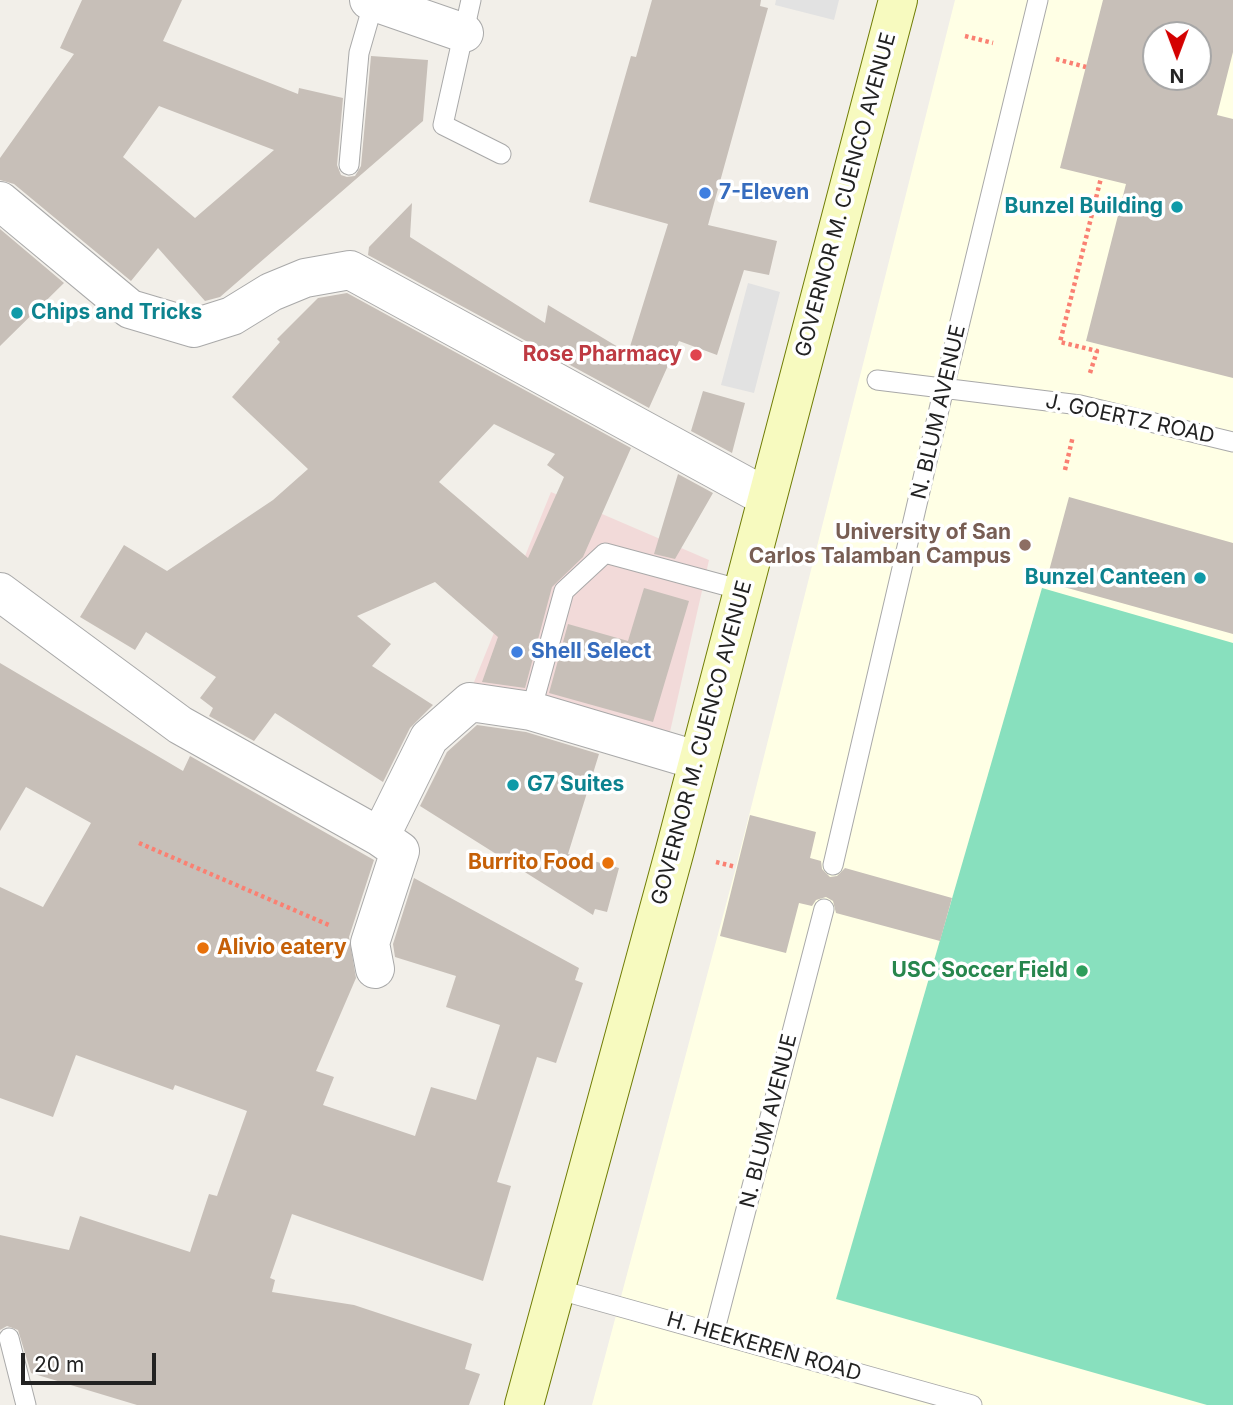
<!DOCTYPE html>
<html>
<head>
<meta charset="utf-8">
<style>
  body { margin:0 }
  #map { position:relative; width:1233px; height:1405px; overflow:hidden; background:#f2efe9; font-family:Inter,sans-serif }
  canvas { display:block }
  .north { position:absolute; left:1142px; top:21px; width:70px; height:70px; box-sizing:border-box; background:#fff; border:2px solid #a7a7a7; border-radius:50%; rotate:180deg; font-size:19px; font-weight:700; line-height:28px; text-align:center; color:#222 }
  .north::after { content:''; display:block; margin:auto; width:24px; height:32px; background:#d40000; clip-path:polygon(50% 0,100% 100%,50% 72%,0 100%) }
  .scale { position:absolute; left:21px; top:1353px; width:135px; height:32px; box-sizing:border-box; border:4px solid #222; border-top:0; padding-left:9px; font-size:21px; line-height:24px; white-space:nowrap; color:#222; -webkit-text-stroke:5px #fff; paint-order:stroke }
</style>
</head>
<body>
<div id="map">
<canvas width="1233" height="1405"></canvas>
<div class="north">N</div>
<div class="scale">20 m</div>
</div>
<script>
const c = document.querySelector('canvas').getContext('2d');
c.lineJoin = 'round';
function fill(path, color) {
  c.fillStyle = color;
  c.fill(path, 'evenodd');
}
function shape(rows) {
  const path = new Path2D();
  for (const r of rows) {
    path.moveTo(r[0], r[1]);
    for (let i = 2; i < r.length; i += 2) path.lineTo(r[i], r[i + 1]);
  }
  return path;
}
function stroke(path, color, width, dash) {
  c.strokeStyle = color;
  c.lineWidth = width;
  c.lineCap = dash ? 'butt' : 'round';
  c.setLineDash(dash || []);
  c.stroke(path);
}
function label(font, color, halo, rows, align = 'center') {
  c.font = font + ' Inter,sans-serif';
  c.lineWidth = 7;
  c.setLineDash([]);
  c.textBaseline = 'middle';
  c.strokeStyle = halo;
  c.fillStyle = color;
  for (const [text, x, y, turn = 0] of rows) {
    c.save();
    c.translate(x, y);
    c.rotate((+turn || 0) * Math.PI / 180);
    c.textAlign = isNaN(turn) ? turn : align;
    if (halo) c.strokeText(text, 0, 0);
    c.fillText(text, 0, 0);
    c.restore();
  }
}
const commercial = shape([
  [551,492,709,560,667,745,472,687]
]);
const education = shape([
  [955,0,1233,0,1233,1405,592,1405,736,867],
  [1156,35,1198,35,1198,77,1156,77]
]);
const pitch = shape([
  [1042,588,1233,643,1233,1405,1207,1405,836,1299]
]);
const parking = shape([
  [776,0,839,0,834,20,775,5],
  [748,283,780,292,754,393,721,385]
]);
const building = shape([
  [82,0,182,0,163,41,298,94,299,88,343,98,337,165,341,175,347,177,355,176,361,166,371,56,428,60,423,121,220,297,205,301,158,248,131,281,14,184,0,180,0,158,74,54,60,48],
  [159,106,274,150,195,218,123,157],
  [652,0,761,0,760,6,768,8,708,225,777,241,769,275,744,270,717,355,679,341,649,408,368,255,369,247,412,203,410,237,545,323,548,305,628,353,668,224,589,202,631,56,636,57],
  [1103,0,1233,0,1233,52,1217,115,1233,119,1233,378,1086,341,1126,184,1060,168],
  [1156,35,1198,35,1198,77,1156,77],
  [0,229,64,283,0,346],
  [347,293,631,448,583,557,552,587,525,688,482,682,498,637,435,582,357,616,391,644,372,666,433,705,410,728,383,782,275,713,254,741,209,716,213,708,200,698,216,677,146,632,135,650,80,617,124,545,167,571,273,500,308,469,232,397,280,342,277,339,318,298],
  [494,424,555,454,547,465,564,477,528,558,439,482],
  [703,391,745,403,732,453,691,431],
  [678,474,713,493,675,559,654,554],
  [1069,497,1233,543,1233,634,1046,582],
  [644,588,689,601,653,722,549,693,568,624,628,641],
  [0,663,183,771,190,756,374,860,349,937,356,978,316,1071,334,1077,323,1105,415,1136,431,1087,476,1100,500,1025,446,1007,456,976,395,957,393,944,414,878,579,968,575,980,583,983,556,1063,537,1057,497,1182,511,1186,483,1281,292,1214,270,1278,275,1280,272,1292,354,1305,472,1344,465,1369,480,1374,469,1405,137,1405,31,1373,18,1330,7,1326,0,1330,0,1235,69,1250,80,1216,190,1252,209,1194,217,1196,247,1111,175,1085,173,1090,76,1055,53,1117,0,1098,0,887,43,907,91,823,26,787,0,831],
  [477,725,526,732,599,754,568,854,619,868,607,912,595,909,593,915,420,806,447,752],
  [750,815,816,832,810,858,821,861,822,869,830,877,837,876,845,868,952,898,940,941,836,913,833,901,826,897,816,900,812,906,799,903,786,953,720,936]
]);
const path = shape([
  [965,36,993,43],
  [1056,59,1086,67],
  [1090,373,1097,351,1060,342,1101,178],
  [1065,470,1073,436],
  [139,843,331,926],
  [716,862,736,867]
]);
const lane = shape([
  [471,0,443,125,501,154],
  [349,165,359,53,374,1],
  [877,380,1080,405,1233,442],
  [531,711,564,591,605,553,742,590],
  [833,865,944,388,1038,0],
  [556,1289,972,1405],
  [714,1333,824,909],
  [9,1338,26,1405]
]);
const street = shape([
  [369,0,464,33],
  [0,201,130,309,194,328,232,316,271,292,305,278,350,270,766,497],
  [0,592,180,725,380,837],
  [375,969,370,943,400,851,380,837,429,738,470,702,531,711,696,760]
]);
const secondary = shape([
  [524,1405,675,850,898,0]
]);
const markers = [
  [705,193,7,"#3f7fe0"],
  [1177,207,7,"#0f9aa8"],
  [17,313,7,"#0f9aa8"],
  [696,355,7,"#e0444e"],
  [1025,545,7,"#8d6e63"],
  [1200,578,7,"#0f9aa8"],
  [517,652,7,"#3f7fe0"],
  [513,785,7,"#0f9aa8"],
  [608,863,7,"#e8710a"],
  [203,948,7,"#e8710a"],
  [1082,971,7,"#2e9e5b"]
];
const shopNames = [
  ["7-Eleven",719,193],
  ["Shell Select",531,652]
];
const streetNames = [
  ["GOVERNOR M. CUENCO AVENUE",846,195,-75],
  ["N. BLUM AVENUE",939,412,-77],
  ["J. GOERTZ ROAD",1130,419,12],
  ["GOVERNOR M. CUENCO AVENUE",702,743,-75],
  ["N. BLUM AVENUE",769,1121,-76],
  ["H. HEEKEREN ROAD",764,1347,16]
];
const cultureNames = [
  ["Bunzel Building",1163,207],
  ["Chips and Tricks",31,313,"left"],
  ["Bunzel Canteen",1186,578],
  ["G7 Suites",527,785,"left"]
];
const healthNames = [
  ["Rose Pharmacy",682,355]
];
const educationNames = [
  ["University of San",1011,533],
  ["Carlos Talamban Campus",1011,557]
];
const foodNames = [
  ["Burrito Food",594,863],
  ["Alivio eatery",217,948,"left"]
];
const leisureNames = [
  ["USC Soccer Field",1068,971]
];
fill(commercial, '#f2dad9');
fill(education, '#ffffe5');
fill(pitch, '#88e0be');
fill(parking, '#e2e2e2');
fill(building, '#c7bfb8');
stroke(lane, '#a9a9a9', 21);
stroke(street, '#a9a9a9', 40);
stroke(secondary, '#707d05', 40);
stroke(path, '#fa8072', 4.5, [3.5, 3.5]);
stroke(lane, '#fff', 19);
stroke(street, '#fff', 38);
stroke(secondary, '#f7fabf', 38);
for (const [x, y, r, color] of markers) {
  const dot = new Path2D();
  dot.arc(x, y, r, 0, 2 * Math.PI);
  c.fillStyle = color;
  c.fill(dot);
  stroke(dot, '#fff', 2.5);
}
label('bold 21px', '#366cbe', '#fff', shopNames, 'left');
label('21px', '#222', '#fff', streetNames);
label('bold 21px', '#0d838f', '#fff', cultureNames, 'right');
label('bold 21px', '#be3a42', '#fff', healthNames, 'right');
label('bold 21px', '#785e54', '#fff', educationNames, 'right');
label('bold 21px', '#c56008', '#fff', foodNames, 'right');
label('bold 21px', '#27864d', '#fff', leisureNames, 'right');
</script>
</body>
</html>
